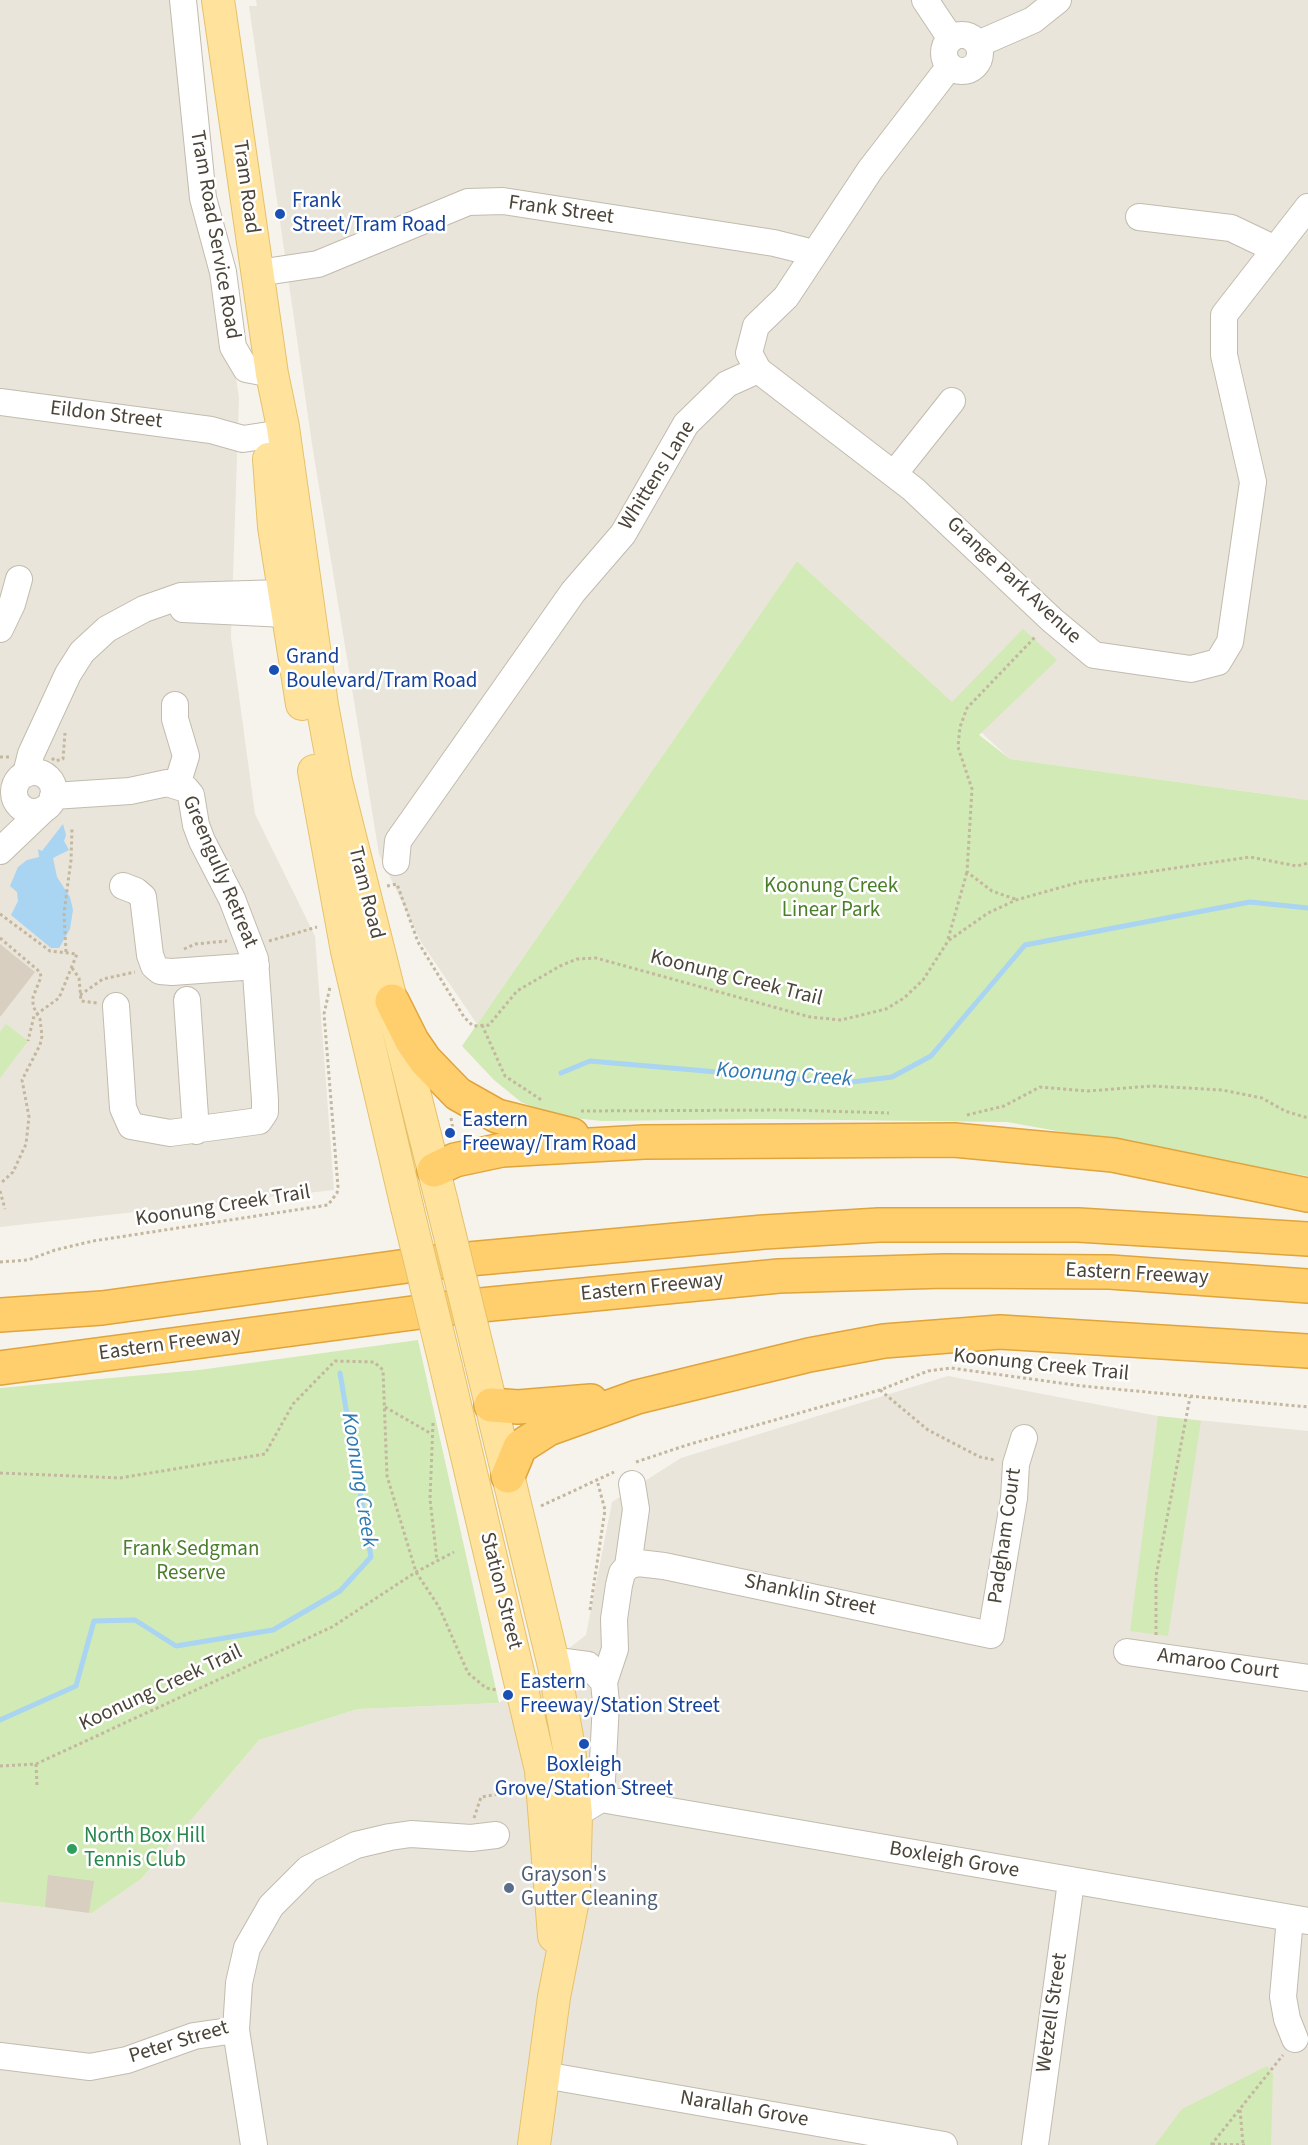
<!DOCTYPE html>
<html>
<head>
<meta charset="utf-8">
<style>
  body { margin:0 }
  canvas { display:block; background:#f6f3ec }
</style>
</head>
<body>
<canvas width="1308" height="2145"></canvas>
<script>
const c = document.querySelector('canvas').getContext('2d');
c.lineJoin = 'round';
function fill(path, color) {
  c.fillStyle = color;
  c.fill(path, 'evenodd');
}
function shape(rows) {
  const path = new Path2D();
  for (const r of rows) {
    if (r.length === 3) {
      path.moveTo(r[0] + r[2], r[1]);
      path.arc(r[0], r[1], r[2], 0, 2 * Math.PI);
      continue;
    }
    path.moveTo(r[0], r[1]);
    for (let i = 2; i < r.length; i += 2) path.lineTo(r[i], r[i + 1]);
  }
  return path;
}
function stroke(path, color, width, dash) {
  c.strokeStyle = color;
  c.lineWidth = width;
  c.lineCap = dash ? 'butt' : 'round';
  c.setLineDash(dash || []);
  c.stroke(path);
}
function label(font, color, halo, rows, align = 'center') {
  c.font = font + ' "Source Sans 3",sans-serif';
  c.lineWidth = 5;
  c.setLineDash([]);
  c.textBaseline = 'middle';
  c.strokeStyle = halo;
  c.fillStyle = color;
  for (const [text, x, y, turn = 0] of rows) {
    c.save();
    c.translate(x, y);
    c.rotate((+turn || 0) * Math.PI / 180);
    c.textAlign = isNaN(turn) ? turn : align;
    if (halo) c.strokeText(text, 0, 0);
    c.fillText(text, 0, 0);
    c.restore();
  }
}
const residential = shape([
  [0,0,181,0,239,398,231,637,255,814,315,936,334,1190,0,1227],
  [256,0,1308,0,1308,800,1010,759,797,561,477,1024,421,942,379,854,312,444,249,6,257,6],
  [948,1376,1158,1416,1308,1431,1308,2145,0,2145,0,1902,92,1913,141,1879,259,1740,358,1709,499,1703,586,1635,612,1502,681,1458]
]);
const green = shape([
  [797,561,952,702,1023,629,1057,660,979,735,1010,759,1308,800,1308,1176,1007,1122,762,1119,602,1121,554,1116,521,1102,494,1080,462,1046],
  [6,1024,28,1041,0,1078,0,1032],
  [418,1340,499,1703,358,1709,259,1740,141,1879,92,1913,0,1902,0,1388,199,1370],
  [1158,1416,1201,1421,1168,1636,1130,1631],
  [1267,2066,1273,2074,1271,2145,1155,2145,1182,2109]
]);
const water = shape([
  [63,824,66,835,64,841,69,850,53,858,57,877,70,897,73,910,70,929,59,948,51,948,11,915,18,901,17,892,10,886,18,867,27,860,39,857,38,849,42,851]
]);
const stream = shape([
  [561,1073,590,1061,844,1083,892,1077,931,1056,1025,945,1250,902,1308,908],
  [0,1720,76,1686,94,1621,135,1620,176,1646,273,1630,340,1591,371,1557,340,1373]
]);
const building = shape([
  [0,944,35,972,0,1017],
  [48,1875,94,1881,89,1913,45,1907]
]);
const path = shape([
  [0,757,9,757],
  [52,758,55,761,63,759,65,733],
  [387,886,397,884,418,942,464,1017,473,1026,489,1025,517,991,560,966,577,959,596,958,810,1017,841,1020,886,1009,904,998,923,980,948,941,988,913,1016,900,1080,882,1250,857,1297,866,1308,863],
  [1015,899,992,891,967,872,972,789,958,747,960,727,967,708,1036,636],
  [0,914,50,951,77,954,59,998,34,1016,28,1041],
  [0,938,40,972,41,977,33,997,33,1006,40,1019,42,1036,40,1045,22,1080,29,1117,26,1144,13,1172,0,1184],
  [948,939,967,872],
  [269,941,317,927],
  [184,949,195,944,227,941],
  [66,952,64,913,71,860,72,829],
  [72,968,79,978,81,1001,97,1003],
  [80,995,103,979,135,972],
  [482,1025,505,1076,543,1101],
  [581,1111,791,1110,889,1113],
  [967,1115,1004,1106,1040,1087,1088,1091,1152,1086,1222,1090,1262,1098,1285,1111,1308,1118],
  [451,1118,454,1135],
  [0,1191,5,1209],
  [0,1262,28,1260,55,1250,93,1241,328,1205,337,1193,338,1187,324,1014,330,987],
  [880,1390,928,1430,980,1457,995,1460],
  [385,1407,430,1433],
  [433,1423,430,1499,437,1561],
  [636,1462,687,1445,880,1390,928,1371,951,1368,1082,1386,1308,1407],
  [0,1473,120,1478,265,1454,293,1404,335,1361,374,1362,383,1370,387,1476,416,1572,439,1607,468,1673,486,1688,497,1690],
  [541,1506,614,1472],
  [590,1610,605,1510,597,1480],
  [1156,1635,1156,1576,1190,1397],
  [36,1764,37,1785],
  [0,1766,36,1764,332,1627,416,1572,454,1552],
  [474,1818,481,1797,518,1791],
  [1240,2110,1243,2144],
  [1212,2144,1245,2145],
  [1211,2145,1283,2055]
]);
const minor = shape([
  [183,0,203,198,223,272,233,347,246,369,272,374],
  [925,0,951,39],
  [962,53,18],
  [978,44,1033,20,1058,0],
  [1139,217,1231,228,1275,249],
  [258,273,318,264,468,202,503,201,774,243,814,253],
  [758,370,913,489,1052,620,1094,655,1191,669,1218,662,1230,642,1253,482,1224,355,1224,315,1308,207],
  [0,402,211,430,243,439,269,435],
  [894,474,952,401],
  [183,609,286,614],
  [0,629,12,604,19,579],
  [175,705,175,719,186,756,177,785],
  [34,792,20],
  [26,774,31,754,68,674,82,652,107,629,144,609,181,596,283,593],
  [53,796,130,791,167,783,186,789,191,795,196,825,202,841,232,899,255,959,265,1100,265,1112,259,1121,170,1133,131,1126,123,1108,116,1006],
  [0,851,44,809],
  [396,862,398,841,573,592,623,534,686,424,727,384,758,370,749,353,756,326,786,297,870,170,950,66],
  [123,886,136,891,143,897,150,955,154,966,160,971,172,972,256,966],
  [187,1000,196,1131],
  [628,1566,636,1509,632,1484],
  [1127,1652,1308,1678],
  [554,1666,565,1662,588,1665,604,1682],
  [601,1799,1308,1921],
  [576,1814,601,1799,606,1703,604,1682,615,1649,614,1619,619,1585,622,1573,628,1566,638,1563,664,1566,991,1635,1014,1498,1016,1464,1024,1438],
  [1290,1918,1283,1997,1287,2019,1295,2039],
  [236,2030,254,2145],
  [0,2056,90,2067,127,2060,194,2036,236,2030,239,1983,247,1948,271,1906,308,1869,356,1845,390,1837,411,1834,471,1838,496,1835],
  [544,2075,944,2145],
  [1035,2145,1071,1882]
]);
const major = shape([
  [218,0,272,374,283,427,322,705,336,781,442,1203],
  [269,459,274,527,302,704],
  [314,771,347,951,407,1207],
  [481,1363,554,1666,569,1748,576,1814,574,1895,554,1997,534,2145],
  [446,1367,541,1770,554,1936]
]);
const highway = shape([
  [392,1001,412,1041,425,1060,458,1094,497,1116,572,1135],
  [434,1170,455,1160,502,1150,644,1142,954,1140,1113,1155,1308,1195],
  [0,1315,102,1308,436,1262,764,1232,879,1225,1078,1225,1308,1239],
  [0,1368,450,1308,779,1276,944,1271,1110,1272,1308,1286],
  [491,1405,518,1407,591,1401],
  [508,1476,520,1447,548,1429,637,1397,809,1355,884,1341,1000,1332,1308,1351]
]);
const majorBridge = shape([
  [442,1203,481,1363],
  [407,1207,446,1367]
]);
const markers = [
  [280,214,6,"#1a4fb4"],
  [274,670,6,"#1a4fb4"],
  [450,1133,6,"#1a4fb4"],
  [508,1695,6,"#1a4fb4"],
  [584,1744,6,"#1a4fb4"],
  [72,1849,6,"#2e9e5b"],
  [509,1888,6,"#5c6f8a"]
];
const streetNames = [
  ["Tram Road",245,187,82],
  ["Frank Street",561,211,8],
  ["Tram Road Service Road",214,235,80],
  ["Eildon Street",106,416,7],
  ["Whittens Lane",658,476,-58],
  ["Grange Park Avenue",1013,581,43],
  ["Greengully Retreat",219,872,67],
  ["Tram Road",365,893,76],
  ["Koonung Creek Trail",736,979,14],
  ["Koonung Creek Trail",223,1207,-9],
  ["Eastern Freeway",1137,1275,3],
  ["Eastern Freeway",652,1288,-6],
  ["Eastern Freeway",170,1345,-8],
  ["Koonung Creek Trail",1041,1366,6],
  ["Padgham Court",1006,1536,-82],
  ["Station Street",500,1591,76],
  ["Shanklin Street",810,1596,12],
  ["Amaroo Court",1218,1665,8],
  ["Koonung Creek Trail",161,1689,-25],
  ["Boxleigh Grove",954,1861,10],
  ["Wetzell Street",1053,2013,-82],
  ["Peter Street",179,2043,-17],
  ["Narallah Grove",744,2110,10]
];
const transitNames = [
  ["Frank",292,202],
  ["Street/Tram Road",292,226],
  ["Grand",286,658],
  ["Boulevard/Tram Road",286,682],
  ["Eastern",462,1121],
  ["Freeway/Tram Road",462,1145],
  ["Eastern",520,1683],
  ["Freeway/Station Street",520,1707],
  ["Boxleigh",584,1766,"center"],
  ["Grove/Station Street",584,1790,"center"]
];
const parkNames = [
  ["Koonung Creek",831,887],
  ["Linear Park",831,911],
  ["Frank Sedgman",191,1550],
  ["Reserve",191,1574]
];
const leisureNames = [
  ["North Box Hill",84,1837],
  ["Tennis Club",84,1861]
];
const serviceNames = [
  ["Grayson's",521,1876],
  ["Gutter Cleaning",521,1900]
];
const waterNames = [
  ["Koonung Creek",784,1076,4],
  ["Koonung Creek",358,1480,81]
];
fill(residential, '#eae5da');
fill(green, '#d2eab5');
fill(water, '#a9d4f2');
stroke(stream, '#a9d4f2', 5);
fill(building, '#d8cfc1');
stroke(minor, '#c2bbae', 28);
stroke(major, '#e6c16a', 34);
stroke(highway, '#e0a43c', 36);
stroke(path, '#c4b79f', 3, [3, 3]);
stroke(minor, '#fff', 26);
stroke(major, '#ffe39c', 32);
stroke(highway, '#ffcf6e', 33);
stroke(majorBridge, '#e6c16a', 34, []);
stroke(majorBridge, '#ffe39c', 32);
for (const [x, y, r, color] of markers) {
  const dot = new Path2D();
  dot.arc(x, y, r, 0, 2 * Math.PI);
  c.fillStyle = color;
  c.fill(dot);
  stroke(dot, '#fff', 2);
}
label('21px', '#4b4439', '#fff', streetNames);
label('21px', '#164399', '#fff', transitNames, 'left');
label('21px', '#4a7f2a', '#fff', parkNames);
label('21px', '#27864d', '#fff', leisureNames, 'left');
label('21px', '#4e5e75', '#fff', serviceNames, 'left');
label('italic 22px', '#2e7ab2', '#fff', waterNames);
</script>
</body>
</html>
